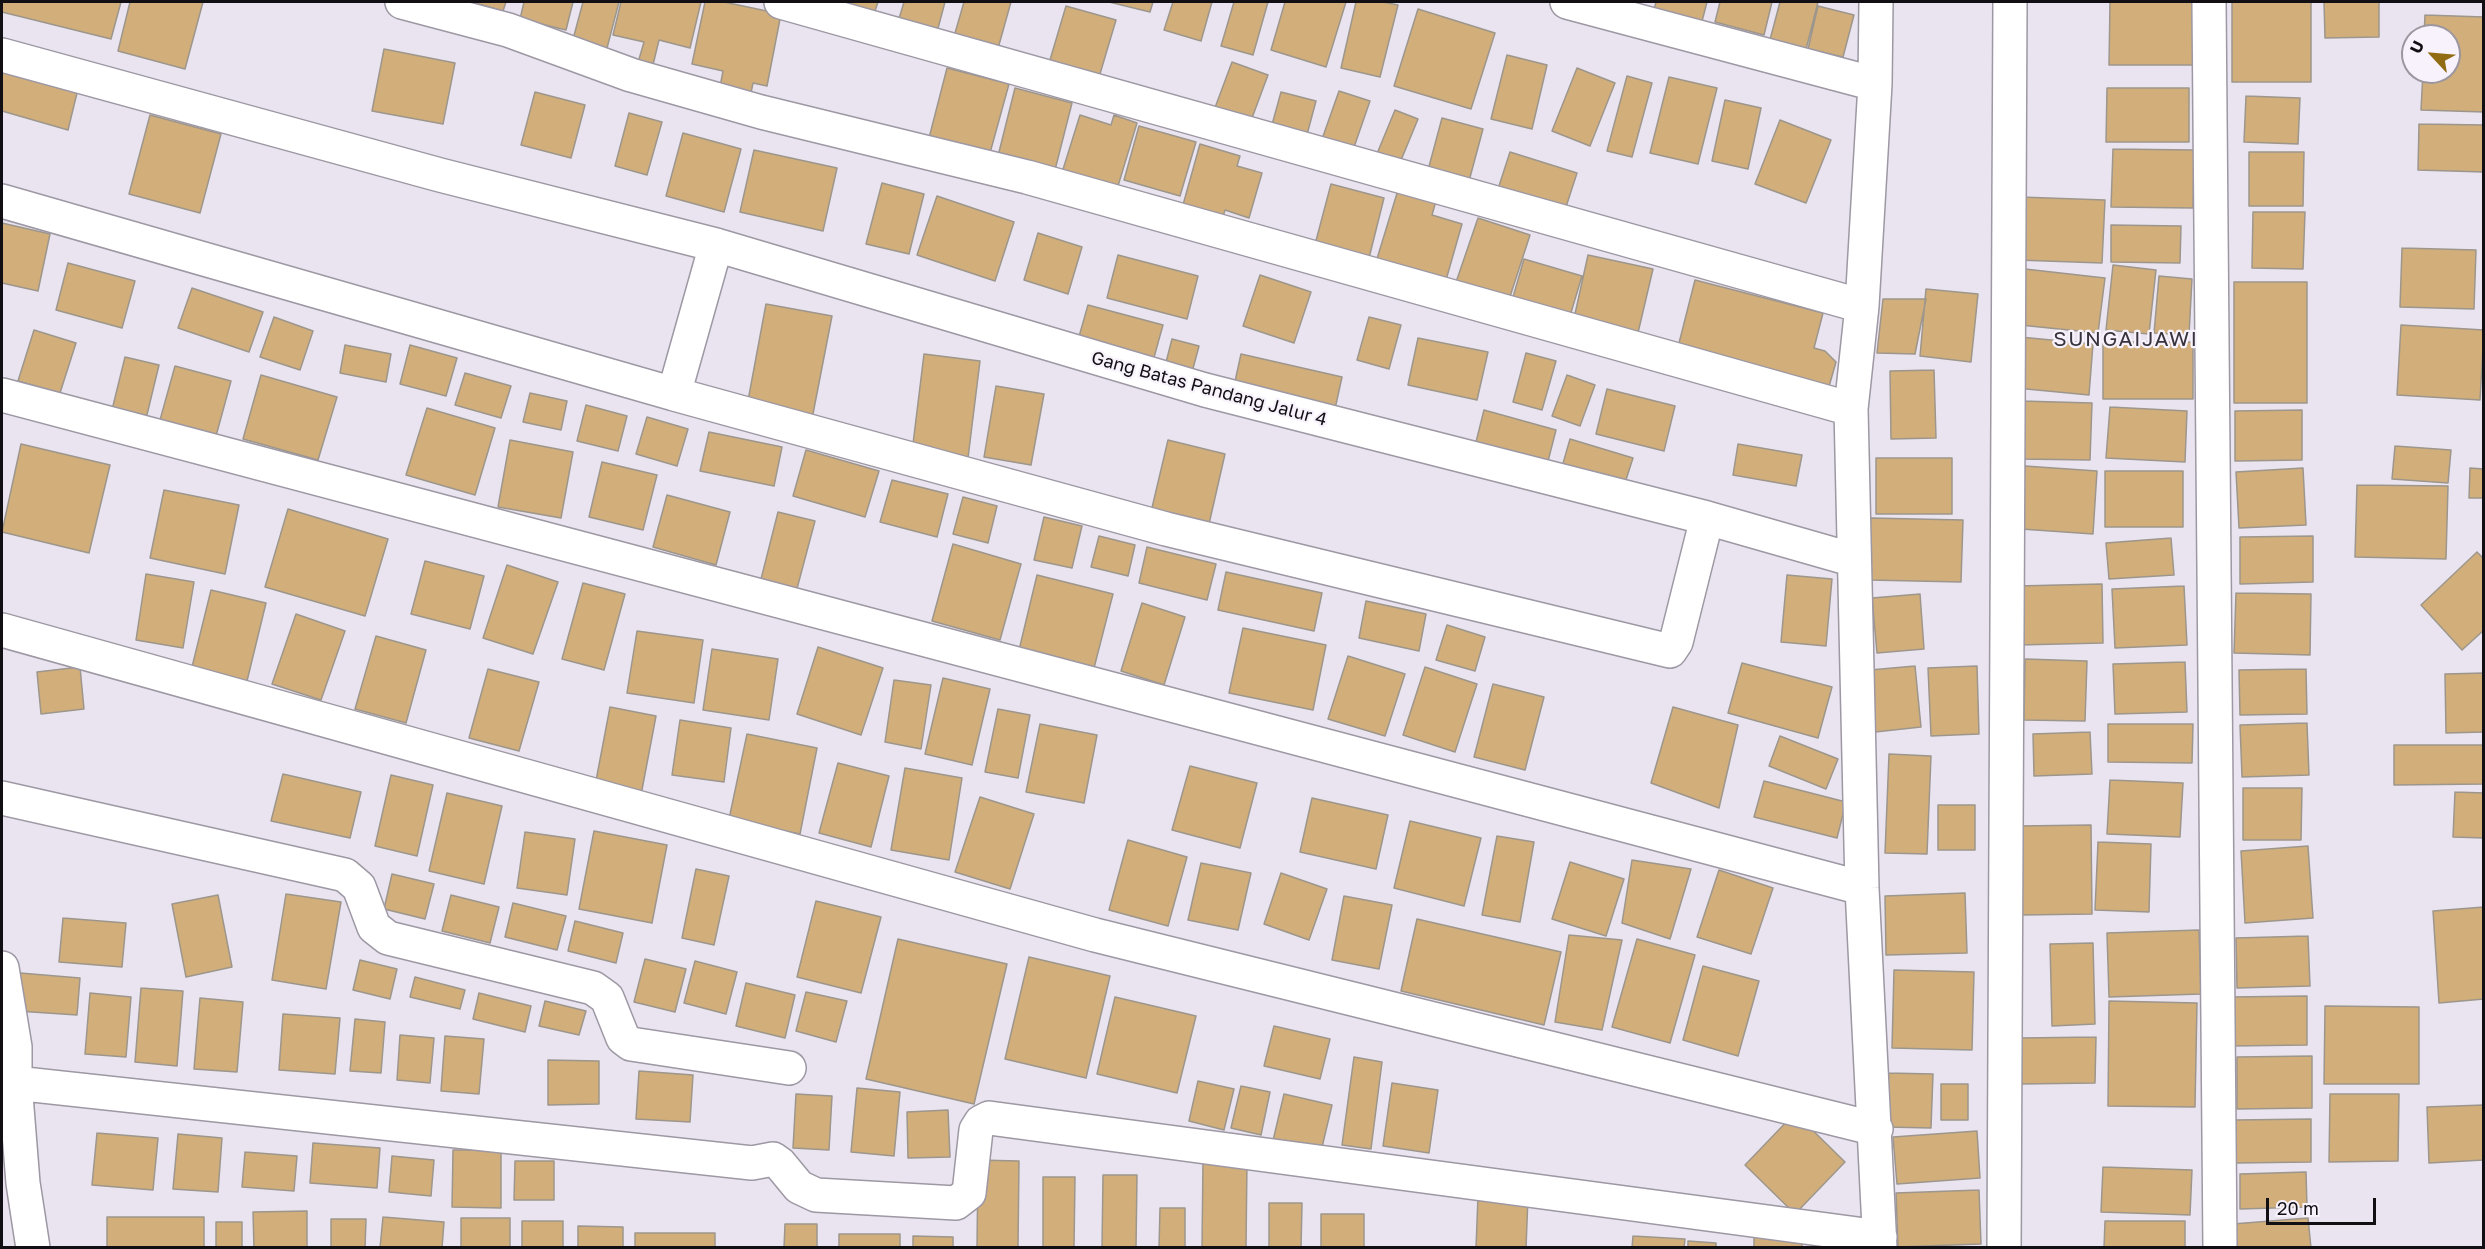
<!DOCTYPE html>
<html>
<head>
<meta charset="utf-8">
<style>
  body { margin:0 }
  #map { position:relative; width:2485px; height:1249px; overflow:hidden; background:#eae4f0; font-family:"Golos Text",sans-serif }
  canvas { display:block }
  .frame { position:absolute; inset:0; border:3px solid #110f13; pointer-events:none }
  .north { position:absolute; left:2401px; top:24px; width:60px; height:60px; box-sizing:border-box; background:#f8f2fd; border:2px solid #9c979f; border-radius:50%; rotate:296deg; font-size:16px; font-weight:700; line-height:24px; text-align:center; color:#110f13 }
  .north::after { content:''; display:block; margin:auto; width:21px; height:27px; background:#916c12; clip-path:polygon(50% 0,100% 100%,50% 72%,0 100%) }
  .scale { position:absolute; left:2266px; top:1198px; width:110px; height:27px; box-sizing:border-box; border:3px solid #110f13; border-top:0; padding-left:8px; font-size:18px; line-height:21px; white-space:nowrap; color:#110f13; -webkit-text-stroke:4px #f8f2fd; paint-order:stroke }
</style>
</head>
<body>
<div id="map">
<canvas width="2485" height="1249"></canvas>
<div class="frame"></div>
<div class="north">U</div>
<div class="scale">20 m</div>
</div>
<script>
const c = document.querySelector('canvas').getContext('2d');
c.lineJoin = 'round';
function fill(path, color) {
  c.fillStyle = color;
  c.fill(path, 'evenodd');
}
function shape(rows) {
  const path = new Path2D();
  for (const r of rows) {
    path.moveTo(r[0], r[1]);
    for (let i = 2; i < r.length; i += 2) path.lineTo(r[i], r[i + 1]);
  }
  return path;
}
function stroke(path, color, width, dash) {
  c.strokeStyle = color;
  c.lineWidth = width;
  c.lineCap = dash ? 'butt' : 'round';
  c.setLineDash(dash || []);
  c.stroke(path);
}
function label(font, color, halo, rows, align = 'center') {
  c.font = font + ' "Golos Text",sans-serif';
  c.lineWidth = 4.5;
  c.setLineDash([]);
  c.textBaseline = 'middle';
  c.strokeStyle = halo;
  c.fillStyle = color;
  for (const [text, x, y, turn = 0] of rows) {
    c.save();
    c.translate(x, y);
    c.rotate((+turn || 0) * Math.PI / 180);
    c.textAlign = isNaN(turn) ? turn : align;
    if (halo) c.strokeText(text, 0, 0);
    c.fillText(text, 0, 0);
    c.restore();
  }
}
const building = shape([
  [2,2,121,2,111,39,2,12,2,2],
  [130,2,203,2,185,69,118,51,130,2],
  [471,2,506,2,503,11,471,2],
  [524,2,573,2,566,30,520,19,524,2],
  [583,2,619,2,606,52,572,43,583,2],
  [621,2,701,2,690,48,659,40,652,69,637,66,644,42,613,35,621,2],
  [705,2,724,2,781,14,767,86,753,83,750,98,719,92,723,71,692,64,705,2],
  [844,2,878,2,872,20,841,10,844,2],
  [904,2,945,2,937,32,898,22,904,2],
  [964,2,1011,2,997,52,953,40,964,2],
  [1109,2,1153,2,1150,12,1109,2],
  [1173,2,1212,2,1201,41,1164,30,1173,2],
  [1234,2,1268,2,1253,55,1221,46,1234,2],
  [1285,2,1346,2,1326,67,1271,50,1285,2],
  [1356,2,1383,2,1398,5,1380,77,1341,68,1356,2],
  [1656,2,1707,2,1700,29,1652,17,1656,2],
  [1720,2,1772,2,1764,35,1715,22,1720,2],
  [1780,2,1818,2,1803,61,1767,51,1780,2],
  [2110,2,2194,2,2194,65,2109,65,2110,2],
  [2232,2,2311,2,2311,82,2232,82,2232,2],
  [2324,2,2379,2,2379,37,2325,38,2324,2],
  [1066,6,1116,20,1097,84,1047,70,1066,6],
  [1818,6,1854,15,1843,57,1808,49,1818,6],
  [1418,9,1495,33,1471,109,1394,86,1418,9],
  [2425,15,2484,17,2484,112,2421,110,2423,72,2449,72,2449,36,2424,36,2425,15],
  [384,49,455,63,443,124,372,111,384,49],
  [1507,55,1547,65,1532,129,1491,119,1507,55],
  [1232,62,1268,75,1249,126,1213,113,1232,62],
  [947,68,1009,84,990,153,929,138,947,68],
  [1577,68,1615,83,1590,146,1552,131,1577,68],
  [2,72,77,93,68,130,2,111,2,72],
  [1627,76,1652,83,1632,157,1607,151,1627,76],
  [1669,77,1717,88,1698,164,1650,153,1669,77],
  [1015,88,1072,103,1055,170,998,156,1015,88],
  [2107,88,2189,88,2189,142,2106,142,2107,88],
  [1339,91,1370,101,1352,153,1321,142,1339,91],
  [535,92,585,105,571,158,521,145,535,92],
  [1281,92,1316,101,1305,142,1270,132,1281,92],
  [2246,96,2300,98,2298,144,2244,142,2246,96],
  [1725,100,1761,108,1748,169,1712,161,1725,100],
  [1395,110,1418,119,1397,170,1374,161,1395,110],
  [629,113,662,122,647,175,615,166,629,113],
  [150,115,221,134,200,213,129,194,150,115],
  [1080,115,1111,125,1114,115,1137,123,1118,186,1060,179,1080,115],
  [1442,118,1483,129,1465,196,1424,185,1442,118],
  [1780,120,1831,140,1806,203,1755,184,1780,120],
  [2419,124,2484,125,2484,172,2418,170,2419,124],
  [1139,126,1196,142,1180,196,1124,180,1139,126],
  [683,133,741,149,724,212,666,196,683,133],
  [1200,144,1240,156,1237,166,1262,173,1249,218,1225,210,1221,224,1181,212,1200,144],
  [2113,149,2194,150,2193,208,2111,207,2113,149],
  [754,150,837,168,823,231,740,212,754,150],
  [1510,152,1577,173,1565,210,1498,189,1510,152],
  [2249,152,2304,152,2303,206,2249,206,2249,152],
  [882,183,924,194,909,254,866,244,882,183],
  [1331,184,1384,198,1367,266,1313,252,1331,184],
  [1398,190,1436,201,1432,215,1462,224,1444,287,1376,262,1398,190],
  [937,196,1014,222,995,281,917,255,937,196],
  [2020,197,2105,200,2102,263,2017,260,2020,197],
  [2253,212,2305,212,2303,269,2252,268,2253,212],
  [1478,218,1530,235,1506,309,1453,291,1478,218],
  [2,223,50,234,38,291,2,283,2,223],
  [2111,225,2181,226,2180,263,2111,262,2111,225],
  [1038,233,1082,247,1068,294,1024,280,1038,233],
  [2402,248,2476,250,2474,309,2400,307,2402,248],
  [1118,255,1198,276,1187,319,1107,298,1118,255],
  [1588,255,1653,269,1637,337,1573,323,1588,255],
  [1524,259,1582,276,1567,326,1511,304,1524,259],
  [68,263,135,281,122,328,56,310,68,263],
  [2113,265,2156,270,2149,334,2106,330,2113,265],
  [2025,269,2105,278,2098,333,2020,325,2025,269],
  [1260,275,1311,292,1294,343,1243,326,1260,275],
  [2159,276,2192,279,2189,335,2154,333,2159,276],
  [1695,280,1823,313,1814,348,1825,351,1836,362,1828,390,1677,351,1695,280],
  [2234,282,2307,282,2307,403,2234,403,2234,282],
  [192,288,263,312,249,352,178,328,192,288],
  [1926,289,1978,294,1971,362,1920,356,1926,289],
  [1883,299,1926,299,1915,354,1877,353,1883,299],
  [766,304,832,316,812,419,747,406,766,304],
  [1088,305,1163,325,1153,361,1078,340,1088,305],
  [274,317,313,331,300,370,260,357,274,317],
  [1369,317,1401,325,1389,369,1357,360,1369,317],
  [2401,325,2484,330,2480,400,2397,395,2401,325],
  [34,330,76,343,60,393,18,381,34,330],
  [2020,337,2093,344,2089,395,2016,388,2020,337],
  [1418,338,1488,352,1477,400,1408,385,1418,338],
  [1172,339,1199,346,1191,376,1164,370,1172,339],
  [2103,342,2193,342,2193,399,2103,399,2103,342],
  [345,345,391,354,386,382,340,373,345,345],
  [410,345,457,358,446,396,400,384,410,345],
  [1526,353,1556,361,1542,410,1513,402,1526,353],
  [924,354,980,361,968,458,912,452,924,354],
  [1241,354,1342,377,1335,409,1234,386,1241,354],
  [125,357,159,365,145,423,111,414,125,357],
  [175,366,231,381,216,436,160,420,175,366],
  [1934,370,1936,438,1891,439,1890,371,1934,370],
  [465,373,511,386,501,418,455,405,465,373],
  [261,375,337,397,318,460,243,439,261,375],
  [1567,375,1595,385,1580,426,1552,416,1567,375],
  [996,386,1044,394,1031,465,984,457,996,386],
  [1607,389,1675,406,1664,451,1596,434,1607,389],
  [530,393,567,401,561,430,523,422,530,393],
  [2021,401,2092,403,2090,460,2019,459,2021,401],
  [586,405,627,416,618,451,577,441,586,405],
  [2110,407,2187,411,2185,462,2106,458,2110,407],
  [427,408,495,428,475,495,406,475,427,408],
  [1484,410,1556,430,1547,465,1475,446,1484,410],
  [2302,410,2302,460,2235,461,2235,411,2302,410],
  [647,417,688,429,677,466,636,454,647,417],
  [709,432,782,447,774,486,700,471,709,432],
  [1570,439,1633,458,1624,486,1562,467,1570,439],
  [510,440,573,452,561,518,498,507,510,440],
  [1168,440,1225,454,1209,524,1151,512,1168,440],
  [21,444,110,465,89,553,2,532,21,444],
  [1738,444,1802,455,1796,486,1733,475,1738,444],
  [2395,446,2451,450,2448,483,2392,479,2395,446],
  [806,450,879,471,865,517,793,496,806,450],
  [1876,458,1952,458,1952,514,1876,514,1876,458],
  [602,462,657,475,643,530,589,517,602,462],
  [2025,466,2097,471,2093,534,2021,529,2025,466],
  [2303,468,2306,525,2239,528,2236,472,2303,468],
  [2470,468,2484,469,2484,498,2469,498,2470,468],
  [2105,471,2183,471,2183,527,2105,527,2105,471],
  [892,480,948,494,937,537,880,522,892,480],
  [2357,485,2448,486,2446,559,2355,557,2357,485],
  [164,490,239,505,225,574,150,558,164,490],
  [667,495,730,512,716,565,653,547,667,495],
  [963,497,997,506,988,543,953,534,963,497],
  [288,509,388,539,365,616,265,587,288,509],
  [778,512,815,521,795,596,759,587,778,512],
  [1044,517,1082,526,1072,568,1034,560,1044,517],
  [1870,518,1963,520,1961,582,1869,580,1870,518],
  [1099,536,1135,545,1128,576,1091,567,1099,536],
  [2313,536,2313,582,2240,584,2240,537,2313,536],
  [2171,538,2174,575,2109,579,2106,543,2171,538],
  [953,544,1021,564,1000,640,932,621,953,544],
  [1147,547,1216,564,1207,600,1139,583,1147,547],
  [2477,552,2484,559,2484,630,2462,650,2421,605,2477,552],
  [425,561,484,576,470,629,411,614,425,561],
  [507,565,558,582,533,654,483,638,507,565],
  [1226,572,1322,593,1314,631,1218,610,1226,572],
  [146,574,194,582,183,648,136,640,146,574],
  [1037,575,1113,594,1094,668,1019,650,1037,575],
  [1787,575,1832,579,1826,646,1781,642,1787,575],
  [583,583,625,594,604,670,562,659,583,583],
  [2102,584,2103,643,2018,645,2017,586,2102,584],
  [2184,586,2187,645,2115,648,2112,589,2184,586],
  [211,590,266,603,247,681,192,667,211,590],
  [2236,593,2311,594,2310,655,2234,653,2236,593],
  [1920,594,1924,649,1877,653,1872,598,1920,594],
  [1366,601,1426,614,1419,651,1359,638,1366,601],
  [1142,603,1185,617,1164,685,1121,671,1142,603],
  [296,614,345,631,321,700,272,684,296,614],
  [1447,625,1485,637,1475,671,1436,660,1447,625],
  [1243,628,1326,645,1313,710,1229,693,1243,628],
  [637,631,703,640,694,703,627,693,637,631],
  [376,636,426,650,406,723,355,709,376,636],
  [818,647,883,668,861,735,797,714,818,647],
  [712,649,778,659,769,720,703,710,712,649],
  [1348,656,1405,674,1385,736,1328,719,1348,656],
  [2025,659,2087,661,2085,721,2024,720,2025,659],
  [2185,662,2187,712,2115,714,2113,664,2185,662],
  [1742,663,1832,687,1818,738,1728,713,1742,663],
  [1915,666,1921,727,1875,732,1870,670,1915,666],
  [1977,666,1979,734,1931,736,1928,668,1977,666],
  [80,667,84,709,41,714,37,672,80,667],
  [1425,667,1477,684,1455,752,1403,735,1425,667],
  [488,669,539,682,519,751,469,738,488,669],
  [2306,669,2307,714,2240,715,2239,670,2306,669],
  [2484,673,2484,732,2446,733,2445,674,2484,673],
  [943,678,990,689,972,765,925,754,943,678],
  [894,680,931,685,921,749,885,742,894,680],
  [1493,684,1544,697,1525,770,1474,757,1493,684],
  [610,707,656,716,641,795,595,786,610,707],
  [1673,707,1738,725,1719,808,1651,783,1673,707],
  [998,709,1030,715,1018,778,985,772,998,709],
  [680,720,731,728,724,782,672,775,680,720],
  [2307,723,2309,775,2242,777,2240,725,2307,723],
  [1040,724,1097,735,1084,803,1026,792,1040,724],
  [2108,724,2193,724,2192,763,2108,762,2108,724],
  [2090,732,2092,774,2034,776,2033,734,2090,732],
  [747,734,817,748,800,834,729,819,747,734],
  [1780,736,1838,759,1826,789,1769,766,1780,736],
  [2394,745,2484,745,2484,784,2394,785,2394,745],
  [1889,754,1931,756,1927,854,1885,853,1889,754],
  [838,763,889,776,871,847,819,833,838,763],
  [1190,766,1257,783,1240,848,1172,830,1190,766],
  [905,768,962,778,949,860,891,850,905,768],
  [283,774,361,792,350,838,271,821,283,774],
  [391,775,433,785,417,856,375,846,391,775],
  [2110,780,2183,783,2180,837,2107,834,2110,780],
  [1764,781,1846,802,1837,838,1754,817,1764,781],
  [2243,788,2302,788,2301,840,2243,840,2243,788],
  [2455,792,2484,793,2484,838,2453,837,2455,792],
  [447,793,502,806,484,884,429,871,447,793],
  [980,797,1034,814,1010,889,955,872,980,797],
  [1312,798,1388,815,1376,869,1300,852,1312,798],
  [1938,805,1975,805,1975,850,1938,850,1938,805],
  [1410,821,1481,838,1464,906,1394,888,1410,821],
  [2091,825,2092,914,2020,915,2019,826,2091,825],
  [594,831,667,845,652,923,579,909,594,831],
  [525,832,575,839,567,895,517,888,525,832],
  [1497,836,1534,842,1520,922,1482,915,1497,836],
  [1128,840,1187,857,1168,926,1109,910,1128,840],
  [2098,842,2151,844,2149,912,2095,910,2098,842],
  [2308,846,2313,918,2245,923,2241,851,2308,846],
  [1632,860,1691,869,1670,939,1622,923,1632,860],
  [1570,862,1624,879,1606,936,1552,919,1570,862],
  [1201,863,1251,873,1238,930,1188,920,1201,863],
  [696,869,729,876,714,945,682,938,696,869],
  [1719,870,1773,888,1751,954,1697,937,1719,870],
  [1281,873,1327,889,1309,940,1264,924,1281,873],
  [392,874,434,884,425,919,384,909,392,874],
  [1965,893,1967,953,1886,955,1885,896,1965,893],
  [286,894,341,902,326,989,272,980,286,894],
  [218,895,232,967,186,977,172,904,218,895],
  [451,895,499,907,490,943,442,931,451,895],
  [1344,896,1392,905,1379,969,1332,960,1344,896],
  [816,901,881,917,861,993,797,977,816,901],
  [513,903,566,916,557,950,505,937,513,903],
  [2484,907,2484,999,2439,1003,2433,911,2484,907],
  [63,918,126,923,122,967,59,962,63,918],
  [1417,919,1561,952,1544,1025,1401,991,1417,919],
  [575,921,623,933,616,963,568,951,575,921],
  [2199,930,2201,994,2109,997,2107,933,2199,930],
  [1569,935,1622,940,1602,1030,1555,1022,1569,935],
  [2308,936,2310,986,2237,988,2236,938,2308,936],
  [898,939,1007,964,974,1104,866,1079,898,939],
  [1637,939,1695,955,1670,1043,1612,1027,1637,939],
  [2093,943,2095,1024,2052,1026,2050,944,2093,943],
  [1029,957,1110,976,1086,1078,1005,1059,1029,957],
  [645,959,686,969,675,1012,634,1002,645,959],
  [360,960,397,969,390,999,353,990,360,960],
  [695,961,737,972,726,1014,684,1003,695,961],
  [1703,966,1759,981,1738,1056,1683,1040,1703,966],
  [1894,970,1974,972,1972,1050,1892,1048,1894,970],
  [20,973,80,978,77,1015,17,1011,20,973],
  [415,977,465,990,460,1009,410,997,415,977],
  [746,983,795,995,785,1038,736,1026,746,983],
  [141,988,183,991,177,1066,135,1062,141,988],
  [806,992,847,1001,836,1042,796,1031,806,992],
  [90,993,131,997,126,1057,85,1054,90,993],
  [479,993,531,1006,525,1032,473,1019,479,993],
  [2307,996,2307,1045,2231,1046,2230,997,2307,996],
  [1115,997,1196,1016,1177,1093,1097,1074,1115,997],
  [200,998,243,1002,237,1072,194,1069,200,998],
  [545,1001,586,1011,579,1035,539,1026,545,1001],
  [2109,1001,2197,1003,2195,1107,2108,1106,2109,1001],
  [2325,1006,2419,1007,2419,1084,2324,1084,2325,1006],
  [283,1014,340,1018,335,1074,279,1070,283,1014],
  [355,1019,385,1022,381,1073,350,1071,355,1019],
  [1274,1026,1330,1039,1320,1079,1264,1066,1274,1026],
  [400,1035,434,1038,430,1083,397,1080,400,1035],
  [445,1036,484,1039,479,1094,441,1091,445,1036],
  [2096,1037,2095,1083,2021,1084,2021,1038,2096,1037],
  [2312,1056,2312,1108,2237,1109,2237,1057,2312,1056],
  [1354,1057,1382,1062,1371,1149,1342,1145,1354,1057],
  [548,1060,599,1061,599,1104,548,1105,548,1060],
  [639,1071,693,1075,690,1122,636,1119,639,1071],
  [1888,1073,1933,1074,1931,1128,1886,1127,1888,1073],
  [1198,1081,1234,1089,1224,1130,1189,1121,1198,1081],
  [1392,1083,1438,1090,1429,1153,1383,1146,1392,1083],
  [1941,1084,1968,1084,1968,1120,1941,1120,1941,1084],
  [1241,1086,1270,1092,1261,1135,1231,1128,1241,1086],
  [857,1088,900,1092,894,1156,851,1152,857,1088],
  [796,1094,832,1096,829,1150,793,1148,796,1094],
  [1284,1094,1332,1105,1319,1160,1271,1149,1284,1094],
  [2330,1094,2399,1094,2398,1161,2329,1162,2330,1094],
  [2484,1105,2484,1160,2429,1163,2427,1107,2484,1105],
  [948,1110,950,1157,908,1158,907,1112,948,1110],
  [1795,1113,1845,1162,1795,1214,1745,1165,1795,1113],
  [2311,1119,2311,1162,2236,1163,2236,1120,2311,1119],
  [1977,1131,1980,1178,1897,1184,1893,1137,1977,1131],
  [97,1133,158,1138,153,1190,92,1185,97,1133],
  [178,1134,222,1138,218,1192,173,1189,178,1134],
  [313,1143,380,1148,377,1188,310,1183,313,1143],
  [453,1150,501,1150,501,1208,452,1207,453,1150],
  [245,1152,297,1156,294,1191,242,1187,245,1152],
  [392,1156,434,1160,431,1196,389,1192,392,1156],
  [978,1160,1019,1161,1018,1248,977,1248,978,1160],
  [1203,1160,1247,1160,1246,1248,1202,1248,1203,1160],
  [515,1161,554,1161,554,1200,514,1200,515,1161],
  [2103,1167,2192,1170,2190,1215,2101,1212,2103,1167],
  [2306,1172,2307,1207,2240,1209,2240,1174,2306,1172],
  [1103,1175,1137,1175,1136,1248,1102,1248,1103,1175],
  [1043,1177,1075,1177,1074,1248,1043,1248,1043,1177],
  [1979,1190,1981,1244,1898,1247,1896,1193,1979,1190],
  [1478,1196,1528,1197,1526,1248,1476,1248,1478,1196],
  [1269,1203,1302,1203,1301,1248,1269,1248,1269,1203],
  [1160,1208,1185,1208,1185,1248,1159,1248,1160,1208],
  [307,1211,307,1248,254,1248,253,1212,307,1211],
  [1321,1214,1364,1214,1364,1248,1321,1248,1321,1214],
  [107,1217,204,1217,204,1248,107,1248,107,1217],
  [383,1217,444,1222,442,1248,380,1248,383,1217],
  [461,1218,510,1218,510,1248,461,1248,461,1218],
  [2308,1218,2311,1248,2235,1248,2233,1224,2308,1218],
  [331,1219,366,1219,365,1248,331,1248,331,1219],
  [522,1221,563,1221,563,1248,522,1248,522,1221],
  [2105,1221,2185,1221,2185,1248,2104,1248,2105,1221],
  [216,1222,242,1222,242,1248,216,1248,216,1222],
  [785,1224,817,1224,817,1248,784,1248,785,1224],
  [578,1226,623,1227,623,1248,578,1248,578,1226],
  [1754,1228,1802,1228,1802,1248,1754,1248,1754,1228],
  [635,1233,715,1233,715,1248,635,1248,635,1233],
  [839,1234,900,1234,900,1248,839,1248,839,1234],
  [913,1236,953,1237,953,1248,913,1248,913,1236],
  [1633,1236,1685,1239,1684,1248,1632,1248,1633,1236],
  [1688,1241,1716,1243,1716,1248,1688,1248,1688,1241]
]);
const minor = shape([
  [402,2,508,30,631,75,761,112,1027,177,1851,409],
  [781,2,1862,306],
  [1567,2,1875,84],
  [1876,2,1875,84,1862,306,1851,409,1862,888,1880,1248],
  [2209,2,2220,1248],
  [2,55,440,175,716,245,1205,390,1707,518,1854,560],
  [2,201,674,394],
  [716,245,674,394,1166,529,1670,651,1676,642,1707,518],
  [2,395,1862,888],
  [2,630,1095,935,1876,1129],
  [2,798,345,875,359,887,374,927,388,938,593,988,607,998,623,1038,631,1044,789,1068],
  [2,968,15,1047,15,1083,23,1183,33,1248],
  [15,1083,752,1163,773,1159,780,1164,799,1187,816,1195,956,1203,969,1193,976,1130,981,1122,989,1118,1880,1237],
  [2004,1248,2010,2]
]);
const streetNames = [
  ["Gang Batas Pandang Jalur 4",1209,389,15]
];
const quarterNames = [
  ["SUNGAIJAWI",2126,339]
];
fill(building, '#d2ae7a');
stroke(building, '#9d968c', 1.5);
stroke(minor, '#9d98a3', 36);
stroke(minor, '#fff', 33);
label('18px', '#110f13', '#f8f2fd', streetNames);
c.letterSpacing = '1.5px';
label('21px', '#38343d', '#f8f2fd', quarterNames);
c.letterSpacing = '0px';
</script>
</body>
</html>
